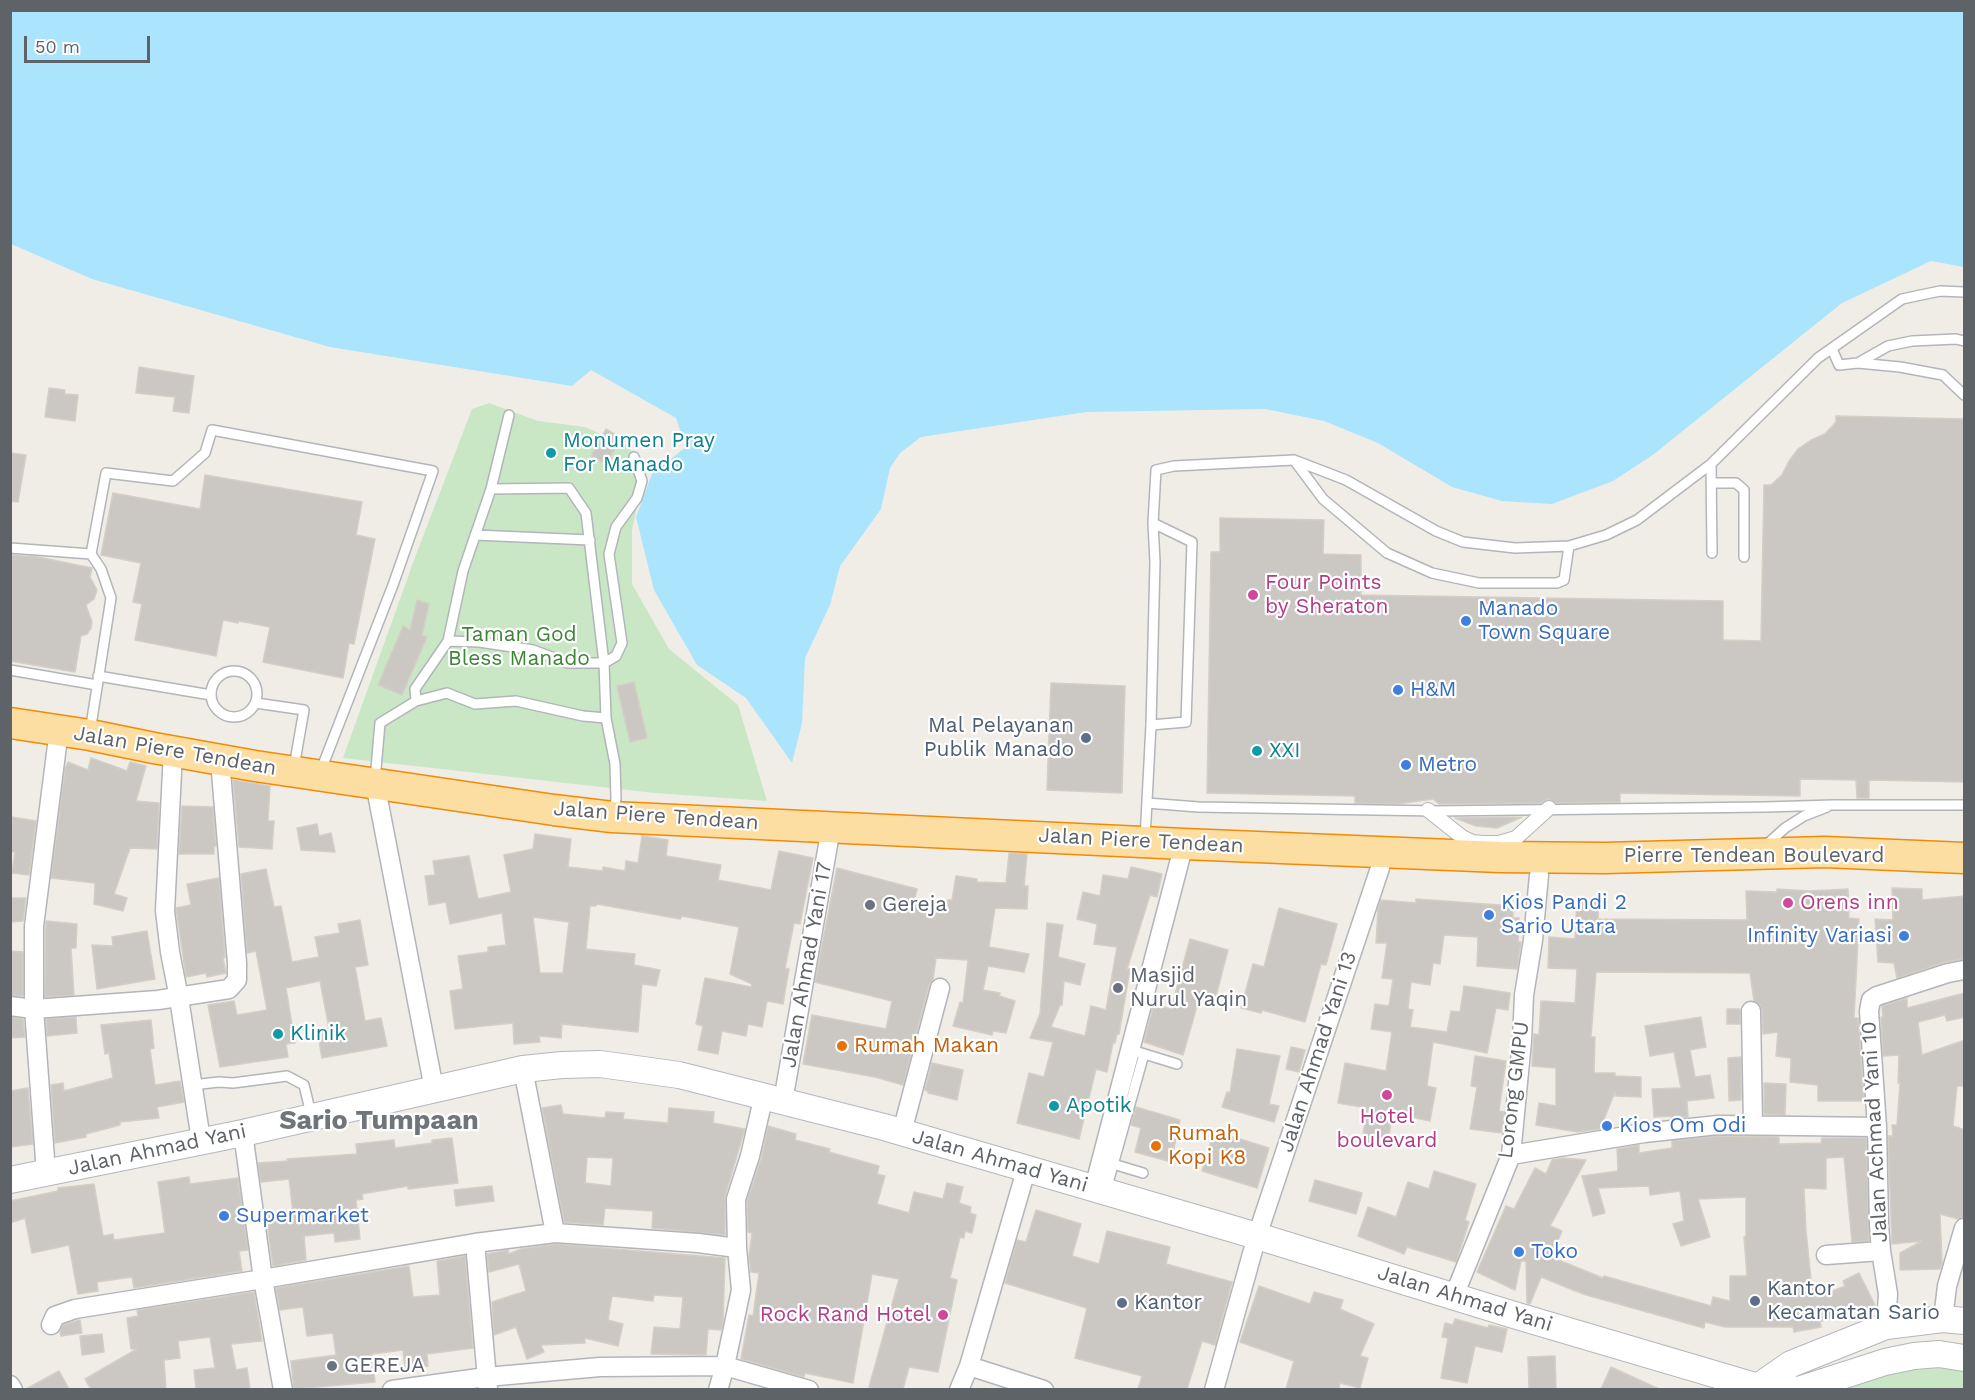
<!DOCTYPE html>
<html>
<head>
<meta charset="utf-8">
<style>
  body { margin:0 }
  #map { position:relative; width:1975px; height:1400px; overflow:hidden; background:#f0ede7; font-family:"Work Sans",sans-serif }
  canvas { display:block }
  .frame { position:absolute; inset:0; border:12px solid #5e6367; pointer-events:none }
  .scale { position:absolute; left:24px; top:36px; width:126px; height:27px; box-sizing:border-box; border:3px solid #5e6367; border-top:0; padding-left:8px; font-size:18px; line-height:21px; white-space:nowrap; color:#5e6367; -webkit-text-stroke:4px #fff; paint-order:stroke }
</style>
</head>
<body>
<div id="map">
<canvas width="1975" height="1400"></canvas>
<div class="frame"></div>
<div class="scale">50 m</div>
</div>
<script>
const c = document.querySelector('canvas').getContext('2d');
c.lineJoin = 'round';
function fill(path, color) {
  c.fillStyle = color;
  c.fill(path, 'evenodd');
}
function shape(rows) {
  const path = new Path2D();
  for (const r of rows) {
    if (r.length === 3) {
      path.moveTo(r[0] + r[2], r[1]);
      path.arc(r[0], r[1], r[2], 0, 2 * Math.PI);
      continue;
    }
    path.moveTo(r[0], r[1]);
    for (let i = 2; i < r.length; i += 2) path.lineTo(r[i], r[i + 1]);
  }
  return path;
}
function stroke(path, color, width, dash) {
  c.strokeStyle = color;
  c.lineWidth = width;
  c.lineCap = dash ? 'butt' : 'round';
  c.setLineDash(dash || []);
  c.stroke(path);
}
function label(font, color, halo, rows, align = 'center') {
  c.font = font + ' "Work Sans",sans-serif';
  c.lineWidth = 4.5;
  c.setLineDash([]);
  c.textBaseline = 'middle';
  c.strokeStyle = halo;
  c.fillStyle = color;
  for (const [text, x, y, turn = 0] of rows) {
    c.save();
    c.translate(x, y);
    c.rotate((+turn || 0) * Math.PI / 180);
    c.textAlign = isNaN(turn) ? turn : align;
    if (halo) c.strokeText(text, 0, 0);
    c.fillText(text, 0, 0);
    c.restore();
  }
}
const green = shape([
  [489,403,538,421,585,427,628,446,645,470,632,530,632,584,669,649,738,705,767,801,655,793,343,758,414,560,472,409],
  [1912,1364,1964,1371,1964,1389,1841,1390,1868,1376]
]);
const water = shape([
  [11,10,1964,11,1964,267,1931,261,1842,303,1654,454,1613,481,1552,504,1502,501,1452,487,1378,443,1324,421,1265,409,1086,412,921,437,900,453,890,468,881,509,840,566,830,605,805,658,802,723,792,763,746,698,697,665,654,590,636,517,652,474,686,447,676,418,591,370,572,386,330,347,92,279,11,244]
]);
const building = shape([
  [139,367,194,376,189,413,173,411,175,397,136,393,139,367],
  [49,388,65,390,64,394,78,395,75,421,45,417,49,388],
  [1836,416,1965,419,1965,782,1869,780,1869,798,1857,798,1856,780,1800,779,1800,796,1620,793,1620,802,1556,803,1548,799,1541,803,1439,804,1433,799,1397,804,1355,803,1355,796,1207,793,1211,552,1220,552,1220,518,1324,520,1323,554,1361,555,1361,595,1723,601,1723,640,1761,641,1764,485,1771,485,1782,475,1789,461,1798,449,1811,440,1825,434,1836,422,1836,416],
  [606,429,621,438,606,464,591,456,606,429],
  [10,453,26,455,18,502,10,501,10,453],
  [205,475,362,502,356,535,375,539,354,644,349,643,343,678,263,662,270,627,239,621,238,623,223,620,216,656,135,640,142,604,133,602,141,563,101,555,113,493,200,509,205,475],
  [10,555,38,557,92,568,90,577,97,590,94,599,86,605,92,622,91,628,87,634,81,636,75,672,10,661,10,555],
  [417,600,429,604,422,635,427,637,402,695,378,685,403,626,410,630,417,600],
  [634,682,647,738,630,742,617,686,634,682],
  [1051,683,1125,686,1122,793,1047,790,1051,683],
  [91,758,127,771,130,762,146,766,136,801,159,803,157,849,130,848,114,894,127,898,123,911,94,904,95,883,51,878,65,769,68,762,88,770,91,758],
  [233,780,270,786,268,821,274,821,272,849,239,847,233,780],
  [182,806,213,807,216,846,214,846,214,854,179,854,182,806],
  [12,817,36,821,29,875,12,873,15,852,10,852,12,817],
  [1522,817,1497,828,1476,826,1455,818,1522,817],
  [317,824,319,836,331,833,335,852,301,850,297,828,317,824],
  [535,834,571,839,568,867,603,871,603,867,625,871,626,861,638,863,642,836,668,840,666,856,721,865,718,880,771,890,779,851,813,858,800,924,794,923,785,968,789,969,783,1004,767,1001,762,1027,748,1024,746,1036,722,1031,718,1054,698,1050,703,1026,696,1024,705,978,751,987,752,984,730,974,739,927,682,916,680,919,597,904,596,906,590,906,586,949,635,954,634,965,660,970,656,986,642,984,638,1032,562,1024,561,1038,539,1036,540,1042,514,1044,513,1023,455,1029,450,991,463,989,458,956,488,952,488,947,506,945,502,913,450,924,446,902,429,905,425,876,435,875,433,861,469,856,478,899,511,892,504,855,533,849,535,834],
  [533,917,569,922,563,973,540,973,533,917],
  [1009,853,1027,854,1024,886,1028,886,1027,909,995,908,989,947,1029,954,1024,972,988,966,983,990,1000,993,999,996,1015,1001,1006,1033,993,1031,992,1035,953,1026,960,1002,963,1003,968,960,936,958,933,980,929,985,903,1085,875,1077,803,1064,812,1015,886,1029,892,1001,815,982,837,868,917,889,913,905,946,914,947,900,952,900,956,876,977,879,977,882,1006,883,1009,853],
  [1131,867,1162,874,1157,897,1150,895,1127,969,1130,969,1119,1034,1117,1034,1115,1043,1113,1043,1107,1072,1096,1069,1079,1139,1017,1123,1029,1073,1044,1077,1053,1042,1030,1038,1040,1014,1047,923,1063,925,1058,957,1085,964,1080,985,1064,981,1062,1005,1060,1005,1051,1027,1085,1036,1091,1006,1106,1010,1117,947,1094,944,1097,924,1077,919,1083,892,1100,896,1103,875,1128,879,1131,867],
  [266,869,274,907,281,906,292,962,319,957,315,937,340,933,338,924,360,920,368,965,355,967,365,1021,381,1018,387,1046,322,1058,317,1030,329,1028,320,981,286,988,295,1043,286,1044,288,1057,220,1067,208,1005,234,1001,237,1015,267,1010,256,951,247,953,241,874,266,869],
  [219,878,225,957,223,958,226,973,207,977,206,973,186,977,176,908,191,905,187,884,219,878],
  [1892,888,1922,889,1922,900,1965,896,1965,959,1945,962,1897,978,1894,963,1878,962,1875,919,1893,920,1892,888],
  [1777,889,1810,891,1848,889,1849,918,1859,919,1854,1018,1858,1018,1864,1101,1818,1101,1818,1085,1790,1082,1791,1058,1776,1056,1778,1032,1763,1034,1762,1010,1760,1005,1754,1001,1750,973,1596,972,1591,1037,1595,1037,1594,1073,1615,1073,1615,1076,1641,1077,1641,1097,1615,1096,1615,1092,1600,1129,1578,1132,1536,1125,1539,1103,1556,1106,1556,1068,1532,1066,1534,1034,1539,1035,1541,1001,1575,1003,1577,969,1548,968,1549,937,1575,939,1577,900,1599,901,1598,919,1747,920,1746,891,1777,892,1777,889],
  [10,898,26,898,23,921,10,922,10,898],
  [1416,899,1513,906,1513,918,1519,918,1518,942,1521,942,1517,969,1477,966,1478,937,1444,935,1440,964,1433,963,1430,985,1411,982,1408,1009,1413,1010,1410,1027,1447,1032,1451,1011,1460,1012,1464,986,1510,993,1508,1010,1496,1008,1487,1053,1433,1042,1427,1086,1436,1088,1430,1121,1392,1113,1388,1145,1362,1142,1367,1108,1338,1103,1345,1063,1386,1071,1392,1032,1371,1029,1375,1004,1389,1006,1393,979,1382,978,1387,943,1376,943,1378,909,1381,900,1416,903,1416,899],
  [1279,908,1337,924,1326,965,1321,964,1305,1022,1262,1010,1261,1013,1241,1008,1253,964,1264,967,1279,908],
  [46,921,77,924,76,948,71,948,74,995,45,997,46,921],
  [147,931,155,979,97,989,92,945,113,946,112,937,147,931],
  [1190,939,1228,950,1216,996,1201,992,1183,1055,1144,1042,1154,1004,1171,1009,1190,939],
  [10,951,23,952,23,996,10,995,10,951],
  [1965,993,1965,1017,1947,1021,1945,1015,1918,1022,1922,1055,1965,1040,1965,1086,1957,1086,1953,1126,1965,1130,1965,1217,1958,1219,1940,1214,1942,1263,1940,1269,1900,1270,1900,1253,1922,1241,1892,1244,1888,1136,1893,1136,1892,1125,1897,1125,1900,1083,1898,1083,1899,1055,1883,1056,1881,1017,1883,1017,1882,1006,1907,998,1907,1008,1965,993],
  [1727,1009,1740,1009,1740,1024,1727,1024,1727,1009],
  [10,1017,23,1019,25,1037,10,1038,10,1017],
  [76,1017,77,1033,47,1036,46,1019,76,1017],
  [1701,1017,1706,1047,1690,1050,1695,1077,1710,1075,1714,1098,1687,1101,1688,1117,1671,1119,1671,1116,1654,1117,1652,1089,1681,1088,1674,1052,1650,1056,1645,1026,1701,1017],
  [151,1020,154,1048,150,1049,155,1085,180,1081,184,1102,157,1107,159,1118,120,1122,120,1125,86,1134,86,1137,55,1143,51,1085,63,1083,64,1091,113,1078,109,1053,105,1054,101,1025,151,1020],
  [1291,1047,1305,1050,1299,1072,1286,1069,1291,1047],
  [1237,1049,1280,1056,1269,1104,1279,1106,1274,1122,1222,1107,1227,1092,1230,1093,1237,1049],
  [1475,1056,1506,1061,1499,1111,1504,1112,1502,1133,1470,1129,1477,1087,1471,1086,1475,1056],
  [1741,1057,1741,1100,1729,1101,1728,1058,1741,1057],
  [932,1063,963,1070,957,1100,928,1093,928,1091,925,1090,932,1063],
  [1764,1083,1786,1084,1785,1115,1764,1114,1764,1083],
  [28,1088,33,1144,10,1147,10,1091,28,1088],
  [561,1105,563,1114,605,1118,606,1112,624,1113,623,1119,668,1123,669,1108,714,1112,713,1123,745,1129,725,1196,725,1235,652,1228,653,1211,605,1208,603,1225,564,1222,542,1108,561,1105],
  [587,1157,613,1158,611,1186,585,1183,587,1157],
  [1136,1107,1180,1120,1171,1162,1135,1152,1141,1128,1131,1125,1136,1107],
  [768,1126,796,1134,795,1140,830,1149,829,1152,879,1166,877,1174,885,1176,877,1204,909,1213,914,1192,943,1199,947,1183,963,1187,959,1203,971,1207,970,1213,976,1215,972,1233,965,1231,964,1238,960,1237,950,1278,957,1280,938,1372,909,1367,903,1389,877,1389,869,1387,899,1279,872,1274,853,1383,805,1373,804,1377,741,1359,749,1315,753,1316,759,1273,751,1272,749,1256,752,1233,748,1232,747,1201,761,1159,768,1126],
  [1214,1131,1269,1148,1257,1188,1202,1171,1214,1131],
  [1719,1136,1779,1137,1779,1144,1821,1143,1822,1138,1866,1138,1869,1241,1852,1242,1844,1157,1826,1158,1826,1189,1804,1188,1806,1231,1812,1289,1815,1288,1816,1298,1845,1286,1843,1281,1859,1273,1875,1305,1858,1313,1856,1308,1820,1322,1821,1327,1794,1332,1793,1327,1725,1327,1705,1322,1704,1328,1583,1294,1541,1277,1530,1304,1527,1303,1526,1261,1521,1261,1515,1290,1477,1272,1506,1206,1514,1209,1535,1168,1546,1174,1552,1160,1563,1158,1586,1160,1550,1226,1562,1231,1551,1257,1603,1278,1604,1276,1711,1306,1713,1297,1730,1301,1730,1276,1747,1276,1744,1237,1746,1236,1746,1197,1698,1199,1710,1237,1681,1246,1673,1224,1684,1221,1680,1191,1650,1195,1649,1186,1598,1188,1605,1213,1593,1216,1582,1176,1618,1171,1617,1149,1639,1145,1639,1153,1672,1148,1672,1141,1719,1136],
  [452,1138,458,1183,408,1189,408,1186,362,1194,363,1199,356,1200,360,1239,335,1242,334,1233,304,1236,306,1260,273,1266,266,1216,293,1213,289,1179,261,1182,258,1163,288,1161,287,1159,357,1154,356,1144,394,1140,395,1148,432,1143,432,1140,452,1138],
  [1434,1171,1476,1184,1465,1220,1469,1222,1456,1262,1407,1247,1404,1254,1358,1236,1368,1207,1396,1217,1408,1182,1429,1189,1434,1171],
  [189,1177,190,1184,238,1178,248,1250,239,1251,242,1271,134,1288,132,1277,97,1282,98,1291,78,1294,69,1245,32,1253,25,1218,10,1223,10,1201,58,1191,58,1188,94,1184,103,1236,113,1234,114,1240,165,1233,158,1182,189,1177],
  [1315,1180,1362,1193,1356,1214,1309,1201,1315,1180],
  [492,1186,494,1201,456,1206,454,1190,492,1186],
  [1036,1210,1081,1224,1072,1256,1099,1264,1107,1231,1170,1247,1166,1264,1232,1282,1215,1345,1202,1341,1187,1389,1138,1389,1142,1376,1075,1358,1087,1308,1005,1283,1017,1240,1026,1242,1036,1210],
  [555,1244,725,1258,723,1323,721,1330,708,1329,706,1355,651,1354,654,1327,680,1329,683,1297,654,1295,653,1301,612,1296,608,1320,623,1324,618,1346,585,1338,585,1343,541,1345,544,1352,527,1359,516,1327,494,1335,492,1302,526,1291,519,1264,489,1272,487,1254,508,1250,509,1254,521,1249,555,1244],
  [465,1256,473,1348,427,1354,428,1366,405,1369,403,1350,372,1354,375,1382,294,1389,291,1361,336,1355,333,1333,307,1336,303,1307,280,1310,276,1288,409,1266,413,1297,440,1295,437,1261,465,1256],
  [1259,1286,1310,1304,1314,1292,1343,1300,1340,1309,1374,1324,1360,1356,1368,1358,1360,1388,1340,1383,1339,1389,1286,1389,1294,1361,1240,1342,1259,1286],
  [254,1292,262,1341,231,1344,236,1370,247,1368,250,1389,196,1389,194,1370,215,1368,210,1337,178,1341,180,1358,164,1360,166,1389,91,1389,85,1379,137,1349,131,1349,127,1318,138,1316,137,1310,254,1292],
  [1455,1319,1488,1328,1489,1325,1507,1329,1502,1352,1475,1346,1467,1383,1441,1378,1448,1338,1442,1337,1445,1323,1453,1325,1455,1319],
  [80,1320,82,1333,61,1336,60,1331,63,1325,80,1320],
  [102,1334,104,1352,82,1355,80,1336,102,1334],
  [1555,1356,1556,1389,1529,1389,1528,1357,1555,1356],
  [1611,1367,1659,1389,1601,1389,1611,1367],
  [59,1371,69,1389,26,1389,59,1371]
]);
const service = shape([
  [1832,349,1839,365,1858,363,1900,367,1943,375,1964,395],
  [1858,363,1888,346,1912,341,1956,339,1964,341],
  [1294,460,1323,499,1387,553,1432,573,1479,583,1557,583,1564,580,1569,546],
  [1711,464,1712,553],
  [1711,483,1736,483,1744,490,1744,557],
  [491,489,569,488,586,513,604,663,606,718],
  [475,535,590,540],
  [10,548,91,554,101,569,111,598,90,732],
  [91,554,106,473,173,481,205,453,212,430,433,471,393,585,321,770],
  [448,641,463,571,491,489,509,415],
  [10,670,97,685],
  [234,694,23],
  [98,676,211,695],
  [256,703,304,710,294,767],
  [1151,725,1186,722,1192,542,1153,523],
  [375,780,380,723,416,701],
  [1147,803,1198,807,1436,811,1765,807,1833,805,1964,805],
  [613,814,616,799,615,764,606,718,583,716,516,701,475,704,447,693,416,701,415,689,448,641,479,642,533,650,568,663,604,663,616,656,622,643,609,554,616,527,637,498,642,481,634,457],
  [1145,839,1151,725,1155,562,1153,523,1156,470,1174,466,1294,460,1346,480,1436,531,1463,542,1515,548,1569,546,1606,535,1637,520,1711,464,1818,358,1902,299,1940,291,1964,292],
  [1765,846,1785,828,1804,816,1827,807],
  [1138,1052,1177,1064],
  [192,1085,219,1082,233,1083,287,1076,304,1085,311,1114],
  [1113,1164,1143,1173],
  [1106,1190,1144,1054]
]);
const pedestrian = shape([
  [1428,810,1462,837,1472,842,1483,843,1499,843,1516,838,1549,808]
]);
const minor = shape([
  [173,752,165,911,170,952,179,998,201,1140],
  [375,783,434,1089],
  [10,1006,34,1009,158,1000,229,989,237,980,237,963,220,760],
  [1751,1011,1753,1125],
  [523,1069,555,1233,698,1243,737,1248],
  [783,1101,831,828],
  [902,1132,940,988],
  [243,1133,263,1279,283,1390],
  [1511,1155,1644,1133,1718,1125,1877,1127],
  [46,1173,34,1009,34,926,59,730],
  [1094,1188,1184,844],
  [475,1243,488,1390],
  [1826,1255,1881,1251],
  [1454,1296,1511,1155,1522,1041,1524,995,1533,940,1539,875],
  [1943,1319,1947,1286,1964,1228],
  [51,1325,55,1316,75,1309,263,1279,475,1243,555,1233],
  [1886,1326,1888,1294,1881,1251,1879,1224,1877,1127,1869,1011,1871,1000,1877,996,1948,973,1964,970],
  [969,1366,1044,1390],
  [10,1385,13,1390],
  [392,1390,486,1377,600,1367,725,1366,809,1390],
  [718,1390,725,1366,741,1290,737,1248,736,1199,750,1156,764,1095],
  [959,1390,969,1366,1027,1167],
  [1214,1390,1257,1236,1380,868]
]);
const secondary = shape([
  [10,1180,243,1133,523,1069,562,1065,600,1064,679,1075,884,1127,1257,1236,1514,1315,1758,1387,1796,1390],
  [1758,1387,1791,1364,1886,1326,1943,1319,1964,1321],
  [1798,1390,1885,1362,1914,1356,1939,1354,1964,1358]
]);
const trunk = shape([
  [10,723,90,735,154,748,255,766,554,810,612,817,1184,844,1500,857,1605,858,1825,852,1964,858]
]);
const markers = [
  [551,453,6,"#0f9aa8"],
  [1253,595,6,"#d1479c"],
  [1466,621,6,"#3f7fe0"],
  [1398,690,6,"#3f7fe0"],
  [1086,738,6,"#5c6f8a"],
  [1257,751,6,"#0f9aa8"],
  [1406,765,6,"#3f7fe0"],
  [1788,903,6,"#d1479c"],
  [870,905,6,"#6b7280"],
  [1489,915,6,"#3f7fe0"],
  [1904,936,6,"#3f7fe0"],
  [1118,988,6,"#6b7280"],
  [278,1034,6,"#0f9aa8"],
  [842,1046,6,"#e8710a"],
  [1387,1095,6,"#d1479c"],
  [1054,1106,6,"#0f9aa8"],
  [1607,1126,6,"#3f7fe0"],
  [1156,1146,6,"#e8710a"],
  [224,1216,6,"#3f7fe0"],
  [1519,1252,6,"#3f7fe0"],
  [1755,1301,6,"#5c6f8a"],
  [1122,1303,6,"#5c6f8a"],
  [943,1315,6,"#d1479c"],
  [332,1366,6,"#6b7280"]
];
const cultureNames = [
  ["Monumen Pray",563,441],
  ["For Manado",563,465],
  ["XXI",1269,751],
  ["Klinik",290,1034],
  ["Apotik",1066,1106]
];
const hotelNames = [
  ["Four Points",1265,583],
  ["by Sheraton",1265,607],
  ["Orens inn",1800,903],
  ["Hotel",1387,1117,"center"],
  ["boulevard",1387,1141,"center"],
  ["Rock Rand Hotel",931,1315,"right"]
];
const shopNames = [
  ["Manado",1478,609],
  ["Town Square",1478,633],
  ["H&M",1410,690],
  ["Metro",1418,765],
  ["Kios Pandi 2",1501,903],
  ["Sario Utara",1501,927],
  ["Infinity Variasi",1892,936,"right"],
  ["Kios Om Odi",1619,1126],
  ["Supermarket",236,1216],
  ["Toko",1531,1252]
];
const parkNames = [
  ["Taman God",519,635],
  ["Bless Manado",519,659]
];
const serviceNames = [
  ["Mal Pelayanan",1074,726,"right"],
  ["Publik Manado",1074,750,"right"],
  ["Kantor",1767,1289],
  ["Kecamatan Sario",1767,1313],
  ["Kantor",1134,1303]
];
const streetNames = [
  ["Jalan Piere Tendean",175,751,10],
  ["Jalan Piere Tendean",656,816,4],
  ["Jalan Piere Tendean",1141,841,3],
  ["Pierre Tendean Boulevard",1754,856],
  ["Jalan Ahmad Yani 17",807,965,-80],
  ["Jalan Ahmad Yani 13",1318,1052,-72],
  ["Lorong GMPU",1514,1090,-83],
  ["Jalan Achmad Yani 10",1875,1132,-93],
  ["Jalan Ahmad Yani",157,1150,-12],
  ["Jalan Ahmad Yani",1000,1161,16],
  ["Jalan Ahmad Yani",1465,1299,17]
];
const worshipNames = [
  ["Gereja",882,905],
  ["Masjid",1130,976],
  ["Nurul Yaqin",1130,1000],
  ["GEREJA",344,1366]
];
const foodNames = [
  ["Rumah Makan",854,1046],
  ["Rumah",1168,1134],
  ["Kopi K8",1168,1158]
];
const districtNames = [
  ["Sario Tumpaan",379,1121]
];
fill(green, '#c9e7c5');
fill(water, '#aae4fd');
fill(building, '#cbc8c3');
stroke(building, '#d5cec5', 1.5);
stroke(service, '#b2b5b9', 12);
stroke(pedestrian, '#b2b5b9', 16);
stroke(minor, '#b2b5b9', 21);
stroke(secondary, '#b3b7bb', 28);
stroke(trunk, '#f38a05', 33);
stroke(service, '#fff', 9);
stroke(pedestrian, '#fff', 14);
stroke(minor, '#fff', 18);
stroke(secondary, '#fff', 26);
stroke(trunk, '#fcdea2', 30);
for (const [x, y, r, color] of markers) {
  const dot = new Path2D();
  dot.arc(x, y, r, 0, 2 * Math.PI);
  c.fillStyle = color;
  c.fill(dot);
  stroke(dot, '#fff', 2);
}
label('21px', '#0d838f', '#fff', cultureNames, 'left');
label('21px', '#b23c85', '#fff', hotelNames, 'left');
label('21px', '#366cbe', '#fff', shopNames, 'left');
label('21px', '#3e8537', '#fff', parkNames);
label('21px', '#4e5e75', '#fff', serviceNames, 'left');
label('21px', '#5e6367', '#fff', streetNames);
label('21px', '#5b616d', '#fff', worshipNames, 'left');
label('21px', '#c56008', '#fff', foodNames, 'left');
label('bold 27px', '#6f7579', '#fff', districtNames);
</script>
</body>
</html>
